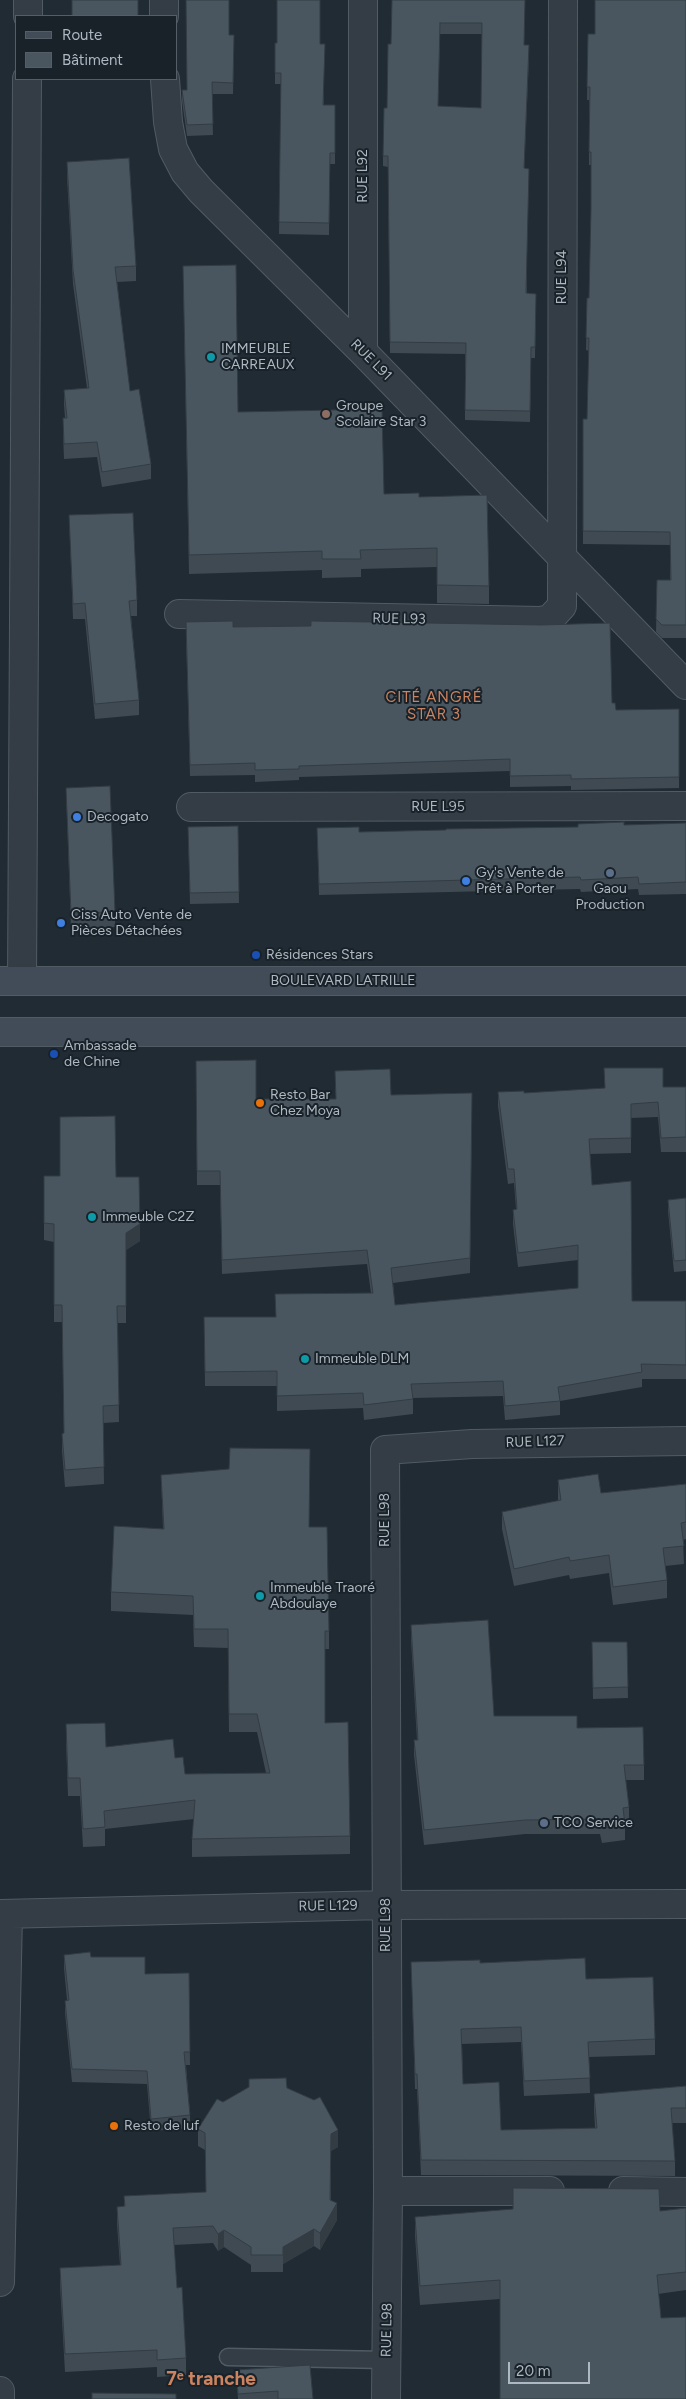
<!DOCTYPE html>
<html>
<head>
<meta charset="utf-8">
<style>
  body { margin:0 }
  #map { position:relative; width:686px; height:2399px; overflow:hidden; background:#212b34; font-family:Figtree,sans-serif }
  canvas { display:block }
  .legend { position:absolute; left:15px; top:15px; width:162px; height:65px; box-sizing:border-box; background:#192229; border:1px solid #555e66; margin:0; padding:6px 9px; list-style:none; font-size:15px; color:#aeb8c2 }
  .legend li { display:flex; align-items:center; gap:10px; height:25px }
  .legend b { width:25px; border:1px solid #555e66 }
  .scale { position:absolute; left:508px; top:2362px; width:82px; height:22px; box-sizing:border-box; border:2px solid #aeb8c2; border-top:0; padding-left:6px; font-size:15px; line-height:18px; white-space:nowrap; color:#aeb8c2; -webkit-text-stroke:4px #192229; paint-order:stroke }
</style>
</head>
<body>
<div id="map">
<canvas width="686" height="2399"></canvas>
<ul class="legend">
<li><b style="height:6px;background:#424c58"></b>Route</li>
<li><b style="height:14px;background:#495660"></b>Bâtiment</li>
</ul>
<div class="scale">20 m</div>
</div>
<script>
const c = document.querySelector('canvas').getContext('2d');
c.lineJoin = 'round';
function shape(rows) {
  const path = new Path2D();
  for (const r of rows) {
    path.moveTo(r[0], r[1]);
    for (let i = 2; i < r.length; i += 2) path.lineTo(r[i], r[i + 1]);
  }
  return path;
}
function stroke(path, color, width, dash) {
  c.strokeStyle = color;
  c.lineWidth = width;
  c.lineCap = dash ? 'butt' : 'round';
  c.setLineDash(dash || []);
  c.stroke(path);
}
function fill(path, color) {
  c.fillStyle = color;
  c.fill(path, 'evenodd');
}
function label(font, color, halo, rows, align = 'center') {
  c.font = font + ' Figtree,sans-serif';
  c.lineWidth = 4;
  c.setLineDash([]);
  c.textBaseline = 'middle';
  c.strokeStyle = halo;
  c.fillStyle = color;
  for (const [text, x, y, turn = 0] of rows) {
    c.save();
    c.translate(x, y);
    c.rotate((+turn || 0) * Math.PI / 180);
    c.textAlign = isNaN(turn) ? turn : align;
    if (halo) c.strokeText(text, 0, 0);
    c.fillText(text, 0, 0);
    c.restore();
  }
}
const lane = shape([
  [228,2357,386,2360]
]);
const street = shape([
  [164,0,164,16],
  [363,0,363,352],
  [28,16,28,0],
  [165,79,168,122,173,149,185,172,201,191,363,352,686,685],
  [179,614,541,621,550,619,562,606,563,0],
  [191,807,686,806],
  [22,981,27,79],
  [0,1914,386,1905,686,1904],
  [388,2191,550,2191],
  [623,2191,686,2192],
  [0,2282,8,1914],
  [0,2391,0,2399],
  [386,2399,388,2191,385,1450,472,1444,686,1441]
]);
const secondary = shape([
  [0,981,686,981],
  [0,1032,686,1032]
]);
const wall = shape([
  [392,0,525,0,524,45,529,56,524,168,527,293,536,294,535,358,531,358,530,422,465,420,465,354,390,353,388,167,383,166,383,156,387,108,391,44],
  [440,34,482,34,481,108,438,106],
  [686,0,686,638,662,638,656,632,657,580,670,580,670,545,583,544,583,419,587,419,589,351,586,350,587,298,589,298,591,214,591,165,589,165,589,100,587,100,588,34,595,34],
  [229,35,234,35,233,94,212,94,213,135,187,136,182,101,182,90,187,90],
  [275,43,320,44,324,105,335,105,335,164,330,164,329,235,279,234,281,84,275,84],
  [67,162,136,266,136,281,117,282,130,391,151,464,151,479,102,487,97,457,64,459,63,433,63,418,65,418,64,405,64,390,87,388,73,284,67,177],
  [183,266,238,412,384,494,419,497,489,586,489,604,437,603,437,567,361,569,361,577,322,578,322,570,189,574],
  [69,515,137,600,137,616,131,616,139,700,139,715,95,719,85,619,73,619],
  [233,627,612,703,616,710,679,709,679,788,571,790,571,786,510,787,510,771,299,777,299,780,255,782,255,775,190,776,186,633],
  [66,788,115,912,115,927,71,929],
  [686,823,686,894,639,895,638,889,581,892,580,889,319,895,317,828,359,832,578,827],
  [238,826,239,903,190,904,188,827],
  [196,1061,256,1099,336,1099,335,1071,391,1095,472,1093,470,1273,393,1283,395,1305,578,1288,578,1260,518,1267,513,1224,513,1210,516,1209,514,1183,508,1184,498,1106,498,1092,524,1093,686,1087,686,1152,661,1152,658,1117,631,1118,631,1153,590,1154,592,1185,632,1301,686,1301,686,1379,642,1379,642,1387,560,1401,560,1415,505,1420,503,1396,413,1398,413,1414,364,1420,363,1408,277,1411,277,1386,205,1386,204,1317,275,1317,371,1293,367,1264,222,1274,220,1185,197,1185],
  [44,1176,116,1177,140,1241,126,1250,126,1323,118,1323,119,1422,103,1423,104,1484,65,1487,62,1451,62,1434,64,1433,62,1322,54,1322,54,1242,44,1240],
  [686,1198,686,1271,674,1272,668,1211,668,1200],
  [161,1475,309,1527,329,1631,329,1649,325,1649,325,1723,350,1836,350,1854,192,1857,192,1839,194,1819,105,1829,105,1846,83,1847,80,1796,68,1796,66,1742,106,1747,175,1758,185,1774,266,1773,257,1732,229,1732,228,1648,194,1647,193,1615,111,1611,111,1592,163,1529],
  [558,1480,601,1493,686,1484,686,1539,683,1540,684,1564,665,1566,667,1580,667,1598,613,1605,609,1573,570,1579,569,1575,514,1586,502,1529,502,1512,558,1501],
  [411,1625,494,1716,577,1728,644,1765,644,1780,625,1780,629,1807,629,1822,625,1823,625,1840,602,1843,600,1834,525,1834,424,1845,414,1755,414,1740,417,1740,411,1640],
  [592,1642,627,1642,628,1698,593,1699],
  [64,1955,91,1957,145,1974,189,1973,190,2065,186,2065,190,2115,190,2128,151,2131,147,2084,72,2082,65,2013,65,2001,67,2000,64,1968],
  [411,1962,480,1963,586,1979,655,2039,655,2055,589,2057,590,2093,524,2096,521,2042,462,2044,463,2084,501,2130,595,2128,594,2109,594,2094,686,2086,686,2123,672,2123,675,2161,675,2176,421,2175,417,2089,415,2089],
  [287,2088,338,2147,331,2151,331,2200,337,2220,320,2250,314,2246,283,2264,283,2272,251,2272,251,2265,224,2247,218,2251,213,2243,174,2245,177,2288,186,2358,186,2375,157,2377,157,2367,65,2372,60,2285,60,2268,120,2265,117,2224,117,2207,124,2206,124,2196,206,2192,205,2150,198,2146,198,2129,223,2102],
  [686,2208,686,2290,658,2294,661,2318,686,2399,500,2299,420,2305,415,2236,415,2217,660,2211],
  [236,2370,313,2399,238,2399]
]);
const shadedWall = shape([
  [529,45,529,56,524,179,524,168],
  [140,1224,140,1241,126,1250,126,1323,126,1233],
  [338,2130,338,2147,331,2151,330,2215,337,2203,337,2220,320,2250,320,2233,331,2134],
  [314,2229,314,2246,283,2264,283,2247],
  [224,2230,224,2247,218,2251,218,2234]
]);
const building = shape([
  [72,0,138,0,138,16,72,16,72,0],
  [186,0,229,0,229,35,234,35,233,83,212,82,213,124,187,125,182,90,187,90,186,0],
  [277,0,320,0,320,44,325,44,323,105,335,105,335,153,330,153,329,223,279,222,281,73,275,73,275,43,277,43,277,0],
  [392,0,525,0,524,45,529,45,524,168,529,169,526,293,536,294,535,347,531,347,530,411,465,410,466,343,390,342,388,156,383,156,384,108,387,108,388,44,391,44,392,0],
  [440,23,482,23,481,108,438,106,440,23],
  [595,0,686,0,686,625,662,625,656,619,657,580,671,580,670,532,583,531,583,419,587,419,589,338,586,338,587,298,589,298,591,209,591,152,589,152,590,87,587,87,588,34,595,34,595,0],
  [129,158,136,266,115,267,130,391,139,389,151,464,102,472,97,442,64,444,63,418,67,418,64,390,89,388,73,270,67,162,129,158],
  [236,265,238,412,382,409,384,494,419,493,419,497,487,495,489,586,437,585,437,548,360,550,361,559,322,559,322,551,189,555,183,266,236,265],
  [133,513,137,600,129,601,139,700,95,704,85,603,73,604,69,515,133,513],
  [233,621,233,627,311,626,311,621,541,625,610,623,612,703,615,703,616,710,679,709,679,777,571,779,571,775,510,776,510,759,299,766,299,769,255,770,255,763,190,765,186,622,233,621],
  [110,786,115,912,71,913,66,788,110,786],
  [624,822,624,825,686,823,686,882,639,884,638,877,581,880,580,877,319,884,317,828,359,827,359,832,446,830,446,829,578,827,578,824,624,822],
  [238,826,239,892,190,893,188,827,238,826],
  [256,1060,256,1099,336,1099,335,1071,390,1069,391,1095,472,1093,470,1258,391,1268,395,1305,578,1288,578,1245,518,1253,513,1210,517,1209,514,1169,508,1169,498,1092,524,1091,524,1093,605,1088,604,1068,663,1068,663,1087,686,1087,686,1137,661,1138,658,1102,631,1104,631,1138,589,1139,592,1185,631,1181,632,1301,686,1301,686,1365,641,1364,642,1372,558,1387,560,1401,505,1406,503,1381,411,1384,413,1399,364,1405,363,1393,277,1396,277,1371,205,1372,204,1317,276,1317,275,1294,373,1293,367,1250,222,1260,220,1171,197,1171,196,1061,256,1060],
  [115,1116,116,1177,139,1177,140,1224,126,1233,126,1306,117,1306,119,1405,103,1406,104,1467,65,1470,62,1434,64,1433,62,1305,54,1305,54,1224,44,1223,44,1176,60,1176,60,1117,115,1116],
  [686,1198,686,1260,674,1261,668,1200,686,1198],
  [230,1448,310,1449,309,1527,327,1527,329,1631,325,1631,325,1723,348,1722,350,1836,192,1839,195,1800,104,1811,105,1827,83,1829,80,1778,68,1778,66,1724,105,1723,106,1747,173,1739,175,1758,183,1757,185,1774,270,1773,257,1714,229,1714,228,1629,194,1629,193,1596,111,1592,114,1526,164,1529,161,1475,229,1469,230,1448],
  [598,1474,601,1493,686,1484,686,1522,681,1523,684,1546,663,1548,667,1580,613,1587,609,1555,570,1561,569,1557,514,1569,502,1512,561,1500,558,1480,598,1474],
  [488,1620,494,1716,577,1716,577,1728,643,1727,644,1765,624,1765,629,1807,623,1808,625,1825,602,1828,600,1819,525,1820,424,1830,414,1740,418,1740,411,1625,488,1620],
  [592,1642,627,1642,628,1687,593,1688,592,1642],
  [90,1952,91,1957,145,1957,145,1974,189,1973,190,2052,184,2052,190,2115,151,2119,147,2071,72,2069,65,2001,69,2000,64,1955,90,1952],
  [585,1958,586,1979,653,1977,655,2039,588,2042,590,2078,524,2081,521,2027,461,2029,463,2084,499,2082,501,2130,597,2128,594,2094,686,2086,686,2108,671,2108,675,2161,421,2160,417,2074,415,2074,411,1962,480,1960,480,1963,585,1958],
  [286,2078,287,2088,314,2100,320,2097,338,2130,331,2134,330,2200,337,2203,320,2233,314,2229,283,2247,283,2255,251,2255,251,2247,224,2230,218,2234,213,2226,173,2228,177,2288,182,2287,186,2358,157,2360,157,2350,65,2354,60,2268,121,2265,117,2207,125,2206,124,2196,206,2192,205,2133,198,2129,217,2099,223,2102,249,2087,249,2079,286,2078],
  [513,2188,659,2189,660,2211,686,2208,686,2272,657,2275,661,2318,686,2317,686,2399,500,2399,500,2280,420,2286,415,2217,513,2209,513,2188],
  [310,2365,313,2399,278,2399,278,2391,238,2394,236,2370,310,2365],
  [92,2393,176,2394,176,2399,92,2399,92,2393]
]);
const markers = [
  [211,357,5,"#0f9aa8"],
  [326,414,5,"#8d6e63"],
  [77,817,5,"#3f7fe0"],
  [610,873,5,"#5c6f8a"],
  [466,881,5,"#3f7fe0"],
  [61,923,5,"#3f7fe0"],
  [256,955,5,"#1a4fb4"],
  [54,1054,5,"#1a4fb4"],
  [260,1103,5,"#e8710a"],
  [92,1217,5,"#0f9aa8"],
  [305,1359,5,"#0f9aa8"],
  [260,1596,5,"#0f9aa8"],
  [544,1823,5,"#5c6f8a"],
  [114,2126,5,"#e8710a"]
];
const streetNames = [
  ["RUE L92",363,176,-90],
  ["RUE L94",562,277,-90],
  ["RUE L91",371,360,45],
  ["RUE L93",399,619,1],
  ["RUE L95",438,807],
  ["BOULEVARD LATRILLE",343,981],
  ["RUE L127",535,1442,-2],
  ["RUE L98",385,1520,-90],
  ["RUE L129",328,1906,-1],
  ["RUE L98",386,1925,-90],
  ["RUE L98",387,2330,-89]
];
const poiNames = [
  ["IMMEUBLE",221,349],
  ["CARREAUX",221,365],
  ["Groupe",336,406],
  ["Scolaire Star 3",336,422],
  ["Decogato",87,817],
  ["Gy's Vente de",476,873],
  ["Prêt à Porter",476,889],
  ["Gaou",610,889,"center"],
  ["Production",610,905,"center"],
  ["Ciss Auto Vente de",71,915],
  ["Pièces Détachées",71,931],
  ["Résidences Stars",266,955],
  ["Ambassade",64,1046],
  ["de Chine",64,1062],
  ["Resto Bar",270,1095],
  ["Chez Moya",270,1111],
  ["Immeuble C2Z",102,1217],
  ["Immeuble DLM",315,1359],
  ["Immeuble Traoré",270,1588],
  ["Abdoulaye",270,1604],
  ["TCO Service",554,1823],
  ["Resto de luf",124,2126]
];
const neighbourhoodNames = [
  ["CITÉ ANGRÉ",434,698],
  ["STAR 3",434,715]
];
const districtNames = [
  ["7ᵉ tranche",211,2379]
];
stroke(lane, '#515b63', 19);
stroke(street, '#515b63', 30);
stroke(secondary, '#515b63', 30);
stroke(lane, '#343d45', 16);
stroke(street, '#343d45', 28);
stroke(secondary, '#424c58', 28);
fill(wall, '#3f4a53');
fill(shadedWall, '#333c43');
fill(building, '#495660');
stroke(building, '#333c43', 1);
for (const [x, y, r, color] of markers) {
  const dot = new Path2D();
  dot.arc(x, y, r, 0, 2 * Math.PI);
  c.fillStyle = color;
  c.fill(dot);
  stroke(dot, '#192229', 2);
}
label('14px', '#aeb8c2', '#192229', streetNames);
label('14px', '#aeb8c2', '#192229', poiNames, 'left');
c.letterSpacing = '1px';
label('15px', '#cb8360', '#192229', neighbourhoodNames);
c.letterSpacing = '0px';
label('bold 19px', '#cb8360', '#192229', districtNames);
</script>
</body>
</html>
